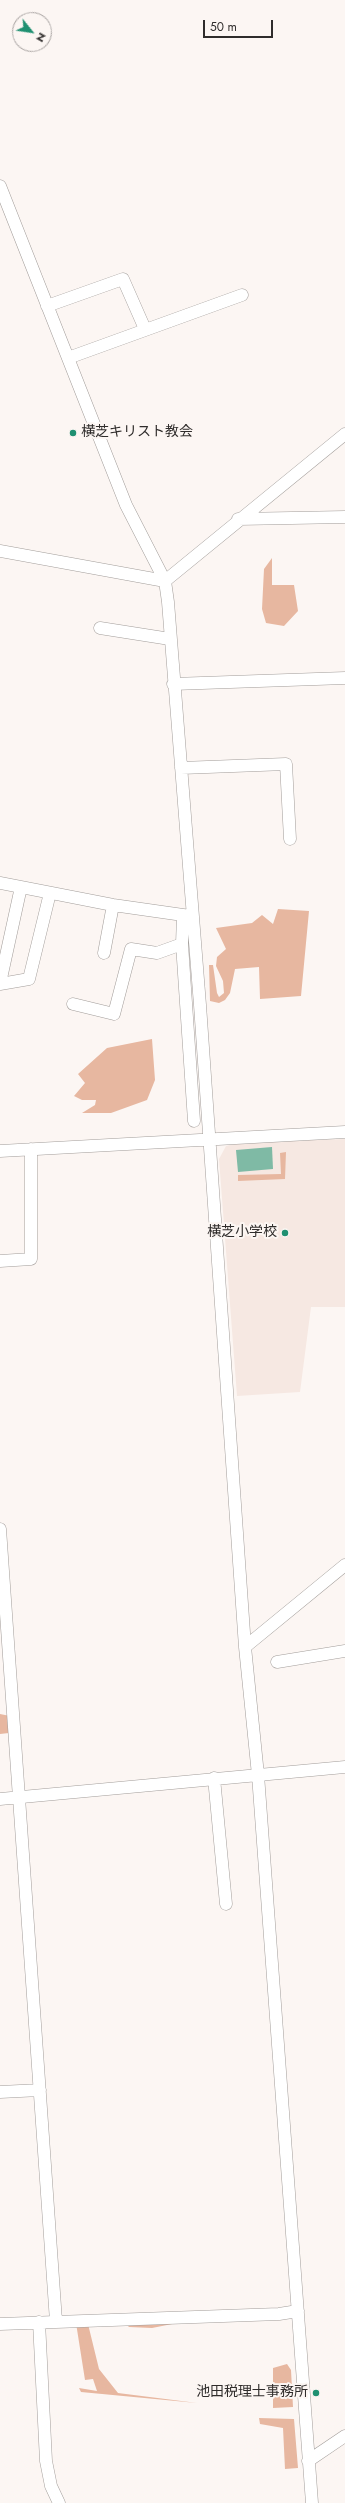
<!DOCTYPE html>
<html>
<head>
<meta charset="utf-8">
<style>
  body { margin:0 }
  #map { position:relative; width:345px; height:2503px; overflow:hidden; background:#fcf6f3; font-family:Jost,sans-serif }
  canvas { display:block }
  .north { position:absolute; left:12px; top:12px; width:40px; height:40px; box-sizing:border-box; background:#fcf6f3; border:1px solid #aaa5a3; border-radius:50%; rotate:120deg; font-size:11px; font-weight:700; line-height:16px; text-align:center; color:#2f2c2b }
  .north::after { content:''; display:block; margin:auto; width:14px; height:18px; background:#1f9071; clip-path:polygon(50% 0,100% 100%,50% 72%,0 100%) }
  .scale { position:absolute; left:203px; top:20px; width:70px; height:18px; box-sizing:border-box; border:2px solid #2f2c2b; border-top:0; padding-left:5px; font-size:12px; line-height:14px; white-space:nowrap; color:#2f2c2b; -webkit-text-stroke:3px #fcf6f3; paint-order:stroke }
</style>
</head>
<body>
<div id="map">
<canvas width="345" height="2503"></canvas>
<div class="north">N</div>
<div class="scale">50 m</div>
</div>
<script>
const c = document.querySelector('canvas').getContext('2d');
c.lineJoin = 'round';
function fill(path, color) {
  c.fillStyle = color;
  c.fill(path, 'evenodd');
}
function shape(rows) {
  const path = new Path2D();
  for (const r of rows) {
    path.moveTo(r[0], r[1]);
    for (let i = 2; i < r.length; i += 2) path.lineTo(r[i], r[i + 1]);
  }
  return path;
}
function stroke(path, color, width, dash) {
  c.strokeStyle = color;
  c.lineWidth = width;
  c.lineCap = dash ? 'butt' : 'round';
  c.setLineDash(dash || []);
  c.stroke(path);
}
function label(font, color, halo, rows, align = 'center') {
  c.font = font + ' Jost,"Noto Sans JP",sans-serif';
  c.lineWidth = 4;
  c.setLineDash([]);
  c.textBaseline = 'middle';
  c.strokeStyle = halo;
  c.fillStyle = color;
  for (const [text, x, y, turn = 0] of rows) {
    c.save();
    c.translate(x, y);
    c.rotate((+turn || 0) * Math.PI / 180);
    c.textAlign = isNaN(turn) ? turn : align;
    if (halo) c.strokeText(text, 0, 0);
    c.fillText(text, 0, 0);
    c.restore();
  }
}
const built = shape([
  [345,1139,345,1307,311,1307,300,1392,237,1396,219,1159,226,1146,241,1142]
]);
const green = shape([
  [272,558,272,585,294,585,298,611,284,626,266,623,262,609,264,569],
  [278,909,309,911,301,996,260,999,259,967,235,969,230,993,225,1000,219,1003,210,1001,209,965,213,965,217,993,219,997,224,993,223,981,216,966,217,957,226,949,216,928,252,923,262,915,273,924],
  [152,1039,155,1080,147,1100,111,1113,82,1113,95,1105,96,1100,82,1100,74,1096,85,1083,78,1074,107,1048],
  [286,1152,285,1179,238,1181,238,1175,281,1174,280,1153],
  [0,1714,10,1716,9,1733,0,1734],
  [187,2321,152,2328,129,2327,125,2323,88,2324,99,2369,118,2393,197,2403,81,2392,79,2388,97,2391,93,2379,85,2380,76,2323],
  [287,2364,291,2370,293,2407,273,2408,273,2368],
  [259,2418,294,2419,298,2468,285,2469,283,2428,260,2424]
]);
const water = shape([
  [272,1147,273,1169,238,1172,236,1150]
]);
const minor = shape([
  [0,186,126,505,165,581,168,602,200,1005,245,1647,258,1775,312,2503],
  [47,306,123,279,145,329],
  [68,358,242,295],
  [238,519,345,517],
  [0,551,165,581],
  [165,581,345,434],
  [100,628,170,639],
  [173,684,345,678],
  [181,768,286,764,290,839],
  [0,883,113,905,190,916],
  [183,916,182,944,194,1121],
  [104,953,113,905],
  [0,983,21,887],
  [0,984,29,979,50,893],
  [73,1004,114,1014,131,949,157,953,182,944],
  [0,1151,345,1132],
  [0,1261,31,1259,31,1149],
  [0,1529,56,2321],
  [245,1647,345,1565],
  [277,1662,345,1651],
  [214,1778,226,1904],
  [0,1799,345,1767],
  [0,2092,40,2090],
  [39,2322,46,2461,51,2486,59,2503],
  [0,2324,279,2314,298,2311],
  [308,2461,345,2436]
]);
const markers = [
  [73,433,4,"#1f9071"],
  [285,1233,4,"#1f9071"],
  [316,2393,4,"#1f9071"]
];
const poiNames = [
  ["横芝キリスト教会",81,433,"left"],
  ["横芝小学校",277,1233],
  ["池田税理士事務所",308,2393]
];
fill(built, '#f6e8e2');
fill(green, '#e7b7a0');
fill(water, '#7fbaa5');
stroke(minor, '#a29d9a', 13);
stroke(minor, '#fff', 12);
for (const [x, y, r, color] of markers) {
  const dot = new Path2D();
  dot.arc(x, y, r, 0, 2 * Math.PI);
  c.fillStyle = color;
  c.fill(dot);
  stroke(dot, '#fcf6f3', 1.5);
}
label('14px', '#2f2c2b', '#fcf6f3', poiNames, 'right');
</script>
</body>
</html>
